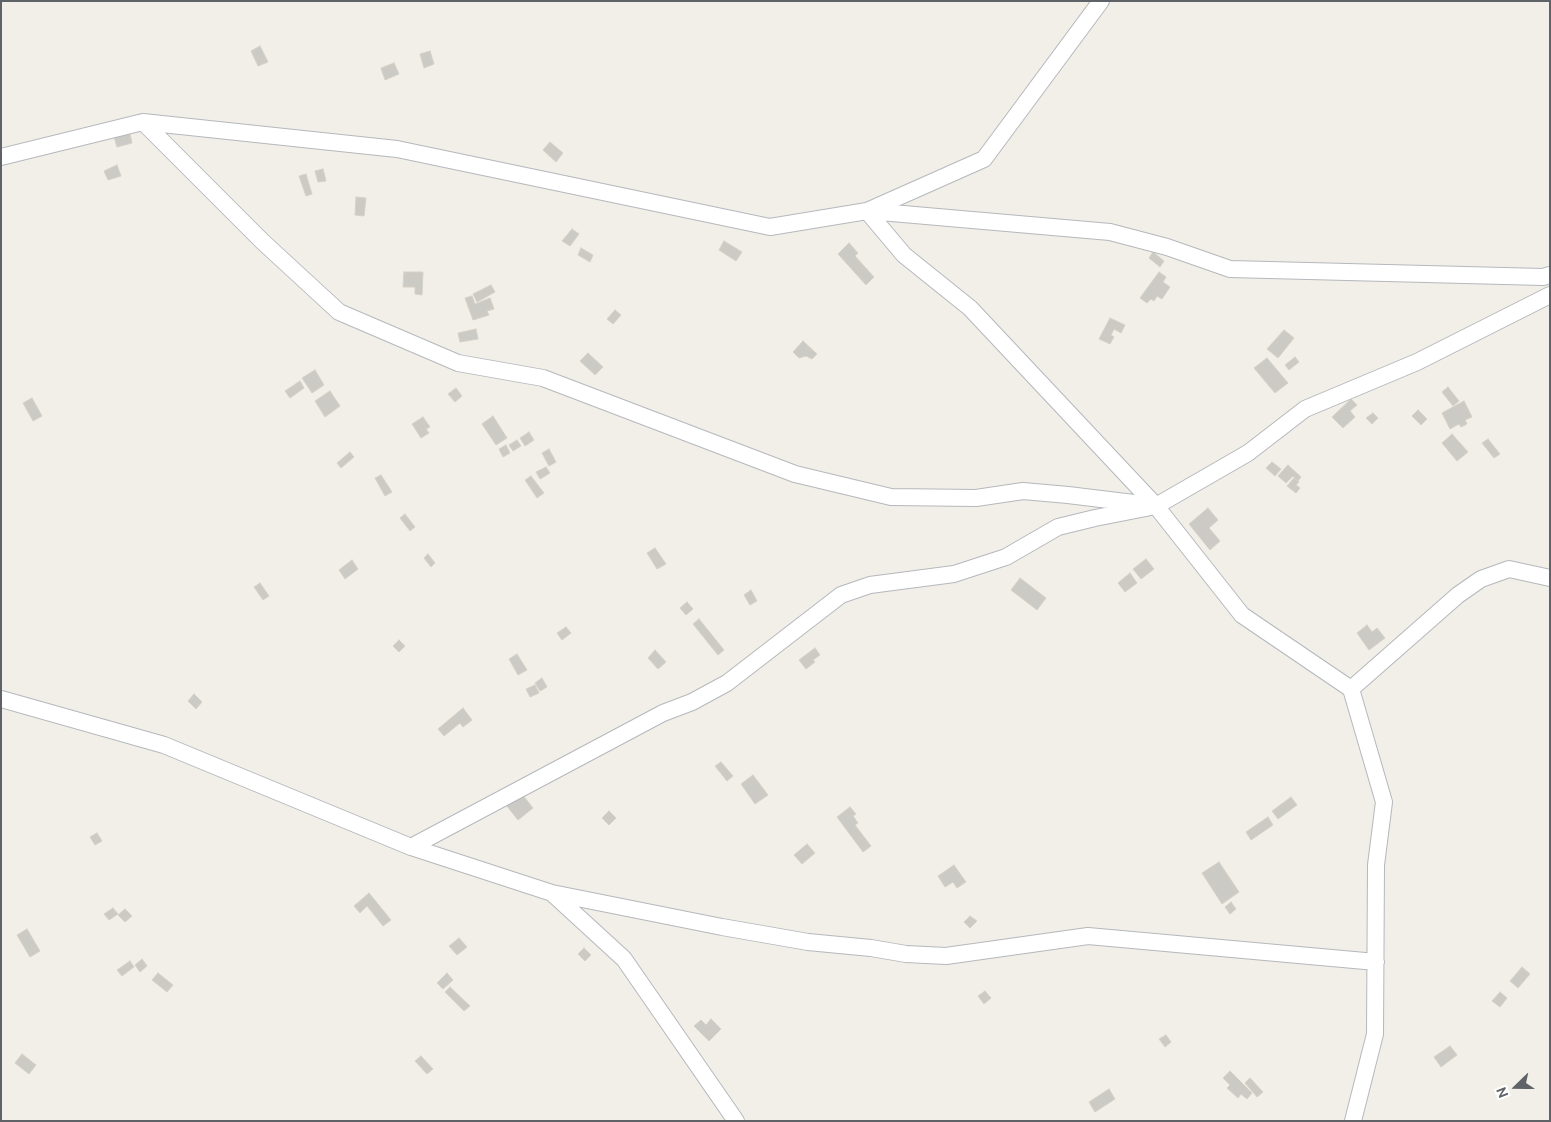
<!DOCTYPE html>
<html>
<head>
<meta charset="utf-8">
<style>
  body { margin:0 }
  #map { position:relative; width:1551px; height:1122px; overflow:hidden; background:#f1efe8; font-family:Ubuntu,sans-serif }
  canvas { display:block }
  .frame { position:absolute; inset:0; border:2px solid #5f6368; pointer-events:none }
  .north { position:absolute; left:1491px; top:1062px; width:50px; height:50px; -webkit-text-stroke:4px #fff; paint-order:stroke; rotate:248deg; font-size:14px; font-weight:700; line-height:20px; text-align:center; color:#5f6368 }
  .north::after { content:''; display:block; margin:auto; width:18px; height:22px; background:#5f6368; clip-path:polygon(50% 0,100% 100%,50% 72%,0 100%) }
</style>
</head>
<body>
<div id="map">
<canvas width="1551" height="1122"></canvas>
<div class="frame"></div>
<div class="north">N</div>
</div>
<script>
const c = document.querySelector('canvas').getContext('2d');
c.lineJoin = 'round';
function fill(path, color) {
  c.fillStyle = color;
  c.fill(path, 'evenodd');
}
function shape(rows) {
  const path = new Path2D();
  for (const r of rows) {
    path.moveTo(r[0], r[1]);
    for (let i = 2; i < r.length; i += 2) path.lineTo(r[i], r[i + 1]);
  }
  return path;
}
function stroke(path, color, width, dash) {
  c.strokeStyle = color;
  c.lineWidth = width;
  c.lineCap = dash ? 'butt' : 'round';
  c.setLineDash(dash || []);
  c.stroke(path);
}
const building = shape([
  [260,46,268,62,258,66,251,51,260,46],
  [430,51,434,64,424,68,420,54,430,51],
  [394,63,399,74,385,80,381,68,394,63],
  [130,134,132,143,117,147,114,137,130,134],
  [550,142,563,153,556,162,543,150,550,142],
  [117,165,121,176,108,180,104,171,117,165],
  [323,169,326,181,318,182,315,171,323,169],
  [306,174,312,194,306,196,299,176,306,174],
  [356,197,366,198,364,216,355,215,356,197],
  [572,229,579,234,570,246,562,241,572,229],
  [724,241,742,252,736,261,719,250,724,241],
  [849,243,858,253,855,256,874,277,866,285,838,254,849,243],
  [581,248,593,255,590,262,578,255,581,248],
  [1153,252,1164,261,1160,267,1149,258,1153,252],
  [404,272,423,272,422,295,415,294,415,287,403,287,404,272],
  [1159,272,1166,277,1163,282,1170,287,1162,299,1157,296,1154,301,1151,299,1147,303,1140,298,1159,272],
  [491,285,495,292,477,302,473,294,491,285],
  [472,296,475,304,490,298,494,309,487,311,489,315,473,320,465,298,472,296],
  [615,310,621,315,613,324,607,319,615,310],
  [1110,318,1125,325,1121,333,1114,329,1111,335,1114,337,1110,344,1099,339,1110,318],
  [476,329,478,339,460,342,458,333,476,329],
  [1284,330,1294,338,1278,358,1267,349,1284,330],
  [803,341,817,354,812,359,806,356,799,358,793,352,803,341],
  [588,353,603,367,595,375,580,361,588,353],
  [1295,357,1299,362,1289,370,1285,365,1295,357],
  [1267,358,1288,383,1275,393,1254,368,1267,358],
  [315,370,324,385,312,393,302,378,315,370],
  [300,381,304,388,290,398,285,391,300,381],
  [1448,387,1459,401,1453,406,1442,392,1448,387],
  [456,388,462,396,455,402,448,394,456,388],
  [330,391,340,406,325,417,315,401,330,391],
  [32,398,42,416,33,421,23,403,32,398],
  [1351,399,1357,405,1350,411,1355,417,1343,428,1332,417,1351,399],
  [1464,401,1472,417,1465,420,1467,424,1461,427,1459,424,1450,429,1442,413,1464,401],
  [1418,410,1427,419,1421,425,1412,416,1418,410],
  [1373,413,1378,418,1372,424,1366,418,1373,413],
  [493,416,507,438,496,445,482,424,493,416],
  [423,417,430,427,426,429,429,433,421,438,412,424,423,417],
  [529,432,534,440,525,446,520,438,529,432],
  [1452,434,1468,452,1457,461,1442,443,1452,434],
  [1488,439,1500,454,1494,458,1482,443,1488,439],
  [517,440,521,446,513,451,509,445,517,440],
  [506,445,510,453,503,457,499,449,506,445],
  [549,449,556,462,549,466,542,453,549,449],
  [350,452,354,457,341,468,337,463,350,452],
  [1272,462,1281,469,1275,476,1266,468,1272,462],
  [1288,465,1301,477,1298,481,1293,476,1286,483,1278,476,1288,465],
  [546,467,550,473,540,479,536,472,546,467],
  [381,475,392,492,385,496,375,478,381,475],
  [531,476,544,493,537,498,525,480,531,476],
  [1294,478,1299,482,1296,485,1300,488,1296,493,1287,486,1294,478],
  [1208,508,1218,520,1209,528,1220,541,1210,550,1189,524,1208,508],
  [405,514,415,527,410,531,400,518,405,514],
  [655,548,666,564,657,569,647,553,655,548],
  [428,554,435,563,431,567,424,558,428,554],
  [1146,559,1154,569,1141,579,1133,569,1146,559],
  [352,560,358,569,345,579,339,570,352,560],
  [1130,573,1137,583,1125,592,1118,583,1130,573],
  [1020,578,1046,598,1037,610,1011,590,1020,578],
  [260,583,269,596,263,600,254,587,260,583],
  [751,590,757,601,750,605,744,595,751,590],
  [687,602,693,609,686,615,680,608,687,602],
  [699,619,724,650,718,655,693,624,699,619],
  [1367,625,1372,632,1377,628,1385,638,1369,650,1357,633,1367,625],
  [566,627,571,633,562,640,557,633,566,627],
  [399,640,405,646,399,652,393,646,399,640],
  [815,648,820,655,813,660,815,662,806,669,799,660,815,648],
  [655,650,666,662,658,669,648,658,655,650],
  [517,654,527,670,518,675,509,659,517,654],
  [542,678,547,687,540,691,535,683,542,678],
  [535,685,539,693,530,697,526,689,535,685],
  [194,694,202,702,196,709,188,701,194,694],
  [463,708,472,720,463,727,460,723,444,736,438,729,463,708],
  [721,762,733,776,727,781,715,766,721,762],
  [753,775,768,795,755,804,741,784,753,775],
  [521,793,533,808,518,820,506,805,521,793],
  [1291,797,1297,805,1278,819,1272,811,1291,797],
  [850,807,856,814,853,816,858,823,855,825,871,846,863,852,837,817,850,807],
  [609,811,616,818,609,825,602,818,609,811],
  [1268,817,1273,825,1251,840,1246,832,1268,817],
  [97,833,102,841,95,845,90,837,97,833],
  [807,844,815,853,802,864,794,855,807,844],
  [1219,862,1239,892,1222,904,1202,873,1219,862],
  [954,865,966,882,957,888,953,882,945,887,938,876,954,865],
  [369,893,391,920,383,926,367,906,360,913,354,906,369,893],
  [1231,902,1236,909,1230,914,1225,907,1231,902],
  [113,908,118,914,109,920,104,914,113,908],
  [125,909,132,916,125,922,118,915,125,909],
  [970,916,977,921,970,928,964,922,970,916],
  [27,929,40,951,30,957,17,935,27,929],
  [459,938,467,947,457,955,449,946,459,938],
  [584,948,591,955,585,961,578,954,584,948],
  [142,959,147,966,140,972,135,965,142,959],
  [130,961,134,967,122,976,117,970,130,961],
  [1522,967,1530,974,1518,988,1510,981,1522,967],
  [158,973,173,985,167,992,152,980,158,973],
  [447,973,453,980,443,989,437,983,447,973],
  [450,987,470,1006,464,1011,445,992,450,987],
  [985,991,991,998,984,1004,978,996,985,991],
  [1500,992,1507,998,1500,1007,1492,1001,1500,992],
  [711,1019,721,1029,709,1041,694,1026,701,1020,706,1025,711,1019],
  [1166,1035,1171,1042,1165,1047,1159,1039,1166,1035],
  [1450,1046,1457,1055,1441,1067,1434,1057,1450,1046],
  [22,1054,36,1065,29,1074,15,1063,22,1054],
  [421,1056,433,1069,427,1074,415,1061,421,1056],
  [1230,1071,1252,1093,1247,1099,1241,1094,1238,1098,1227,1088,1230,1085,1223,1078,1230,1071],
  [1250,1078,1263,1092,1257,1097,1245,1083,1250,1078],
  [1109,1089,1115,1099,1095,1112,1089,1102,1109,1089]
]);
const minor = shape([
  [143,122,263,242,339,312,458,363,543,378,795,474,891,497,976,498,1023,491,1068,495,1142,504],
  [1,157,143,122,397,149,770,227,867,211,984,159,1101,1],
  [867,211,904,255,970,308,1156,506,1242,615,1351,689,1458,595,1481,579,1509,569,1550,578],
  [869,211,1110,232,1167,247,1230,269,1543,277,1550,275],
  [1351,689,1384,802,1376,865,1375,1034,1353,1121],
  [1,699,164,745,411,847,552,893,722,927,808,942,871,948,906,954,946,956,1088,936,1376,962],
  [411,847,663,713,692,702,727,683,841,595,870,585,954,574,1006,557,1058,527,1095,518,1156,506,1248,453,1305,409,1417,362,1550,295],
  [552,893,624,959,736,1121]
]);
fill(building, '#cccac5');
stroke(building, '#d6d1c6', 1);
stroke(minor, '#b5b8bc', 18);
stroke(minor, '#fff', 16);
</script>
</body>
</html>
